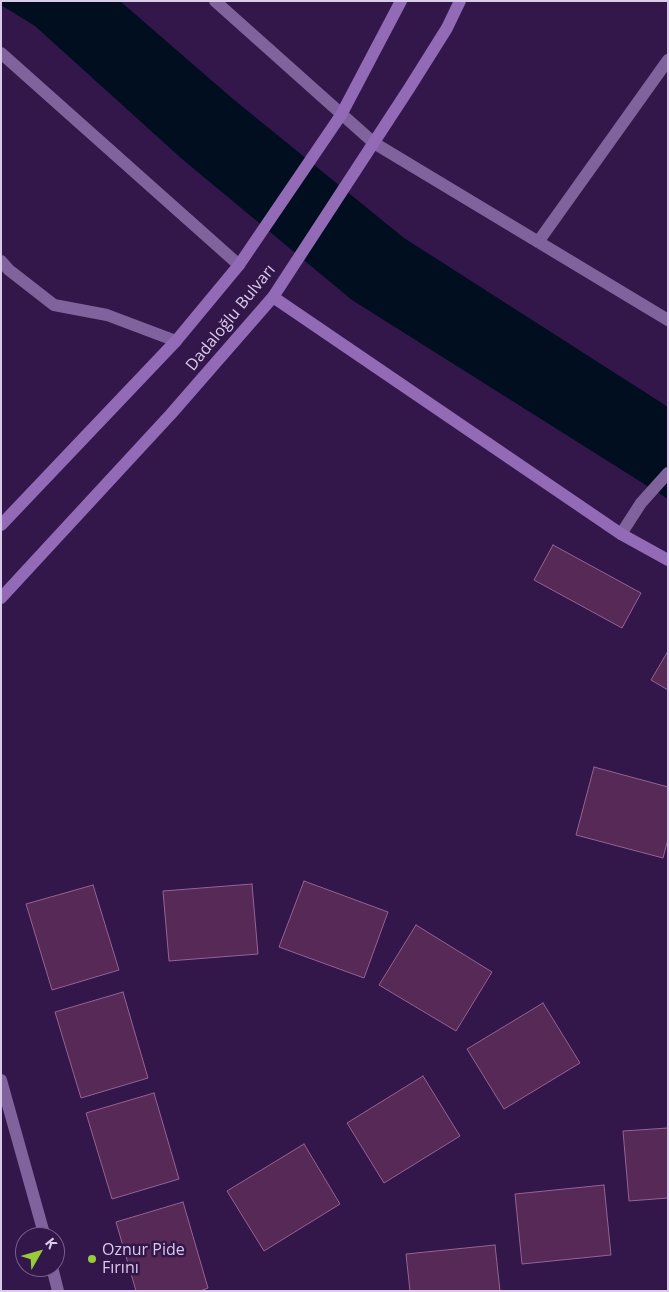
<!DOCTYPE html>
<html>
<head>
<meta charset="utf-8">
<style>
  body { margin:0 }
  #map { position:relative; width:669px; height:1292px; overflow:hidden; background:#33164a; font-family:"Open Sans",sans-serif }
  canvas { display:block }
  .frame { position:absolute; inset:0; border:2px solid #dacbeb; pointer-events:none }
  .north { position:absolute; left:15px; top:1227px; width:50px; height:50px; box-sizing:border-box; background:#33164a; border:1px solid #765e8a; border-radius:50%; rotate:52deg; font-size:14px; font-weight:700; line-height:20px; text-align:center; color:#dacbeb }
  .north::after { content:''; display:block; margin:auto; width:18px; height:22px; background:#97cb38; clip-path:polygon(50% 0,100% 100%,50% 72%,0 100%) }
</style>
</head>
<body>
<div id="map">
<canvas width="669" height="1292"></canvas>
<div class="frame"></div>
<div class="north">K</div>
</div>
<script>
const c = document.querySelector('canvas').getContext('2d');
c.lineJoin = 'round';
function fill(path, color) {
  c.fillStyle = color;
  c.fill(path, 'evenodd');
}
function shape(rows) {
  const path = new Path2D();
  for (const r of rows) {
    path.moveTo(r[0], r[1]);
    for (let i = 2; i < r.length; i += 2) path.lineTo(r[i], r[i + 1]);
  }
  return path;
}
function stroke(path, color, width, dash) {
  c.strokeStyle = color;
  c.lineWidth = width;
  c.lineCap = dash ? 'butt' : 'round';
  c.setLineDash(dash || []);
  c.stroke(path);
}
function label(font, color, halo, rows, align = 'center') {
  c.font = font + ' "Open Sans",sans-serif';
  c.lineWidth = 5;
  c.setLineDash([]);
  c.textBaseline = 'middle';
  c.strokeStyle = halo;
  c.fillStyle = color;
  for (const [text, x, y, turn = 0] of rows) {
    c.save();
    c.translate(x, y);
    c.rotate((+turn || 0) * Math.PI / 180);
    c.textAlign = isNaN(turn) ? turn : align;
    if (halo) c.strokeText(text, 0, 0);
    c.fillText(text, 0, 0);
    c.restore();
  }
}
const water = shape([
  [1,1,120,1,233,99,404,238,668,407,668,499,352,300,182,159,35,26,1,5]
]);
const building = shape([
  [553,545,641,593,622,628,534,580,553,545],
  [668,651,668,690,651,680,668,651],
  [594,767,668,787,668,839,663,858,576,835,594,767],
  [304,881,388,912,364,978,279,947,304,881],
  [252,884,258,954,169,961,163,891,252,884],
  [93,885,119,970,52,990,26,904,93,885],
  [416,925,492,972,456,1031,379,985,416,925],
  [123,992,148,1078,81,1098,55,1012,123,992],
  [543,1003,580,1063,504,1109,467,1049,543,1003],
  [423,1076,460,1136,384,1183,347,1123,423,1076],
  [154,1093,179,1179,112,1199,86,1113,154,1093],
  [668,1128,668,1198,629,1201,623,1131,668,1128],
  [304,1144,340,1204,264,1251,227,1191,304,1144],
  [604,1185,611,1255,522,1264,515,1194,604,1185],
  [183,1202,208,1288,200,1291,136,1291,116,1222,183,1202],
  [495,1245,500,1291,410,1291,406,1254,495,1245]
]);
const minor = shape([
  [215,1,374,143,668,320],
  [1,53,239,265],
  [538,242,668,60],
  [1,261,9,270,54,305,107,315,176,341],
  [621,534,641,503,668,473]
]);
const tertiary = shape([
  [1,1080,45,1237],
  [52,1267,58,1291]
]);
const secondary = shape([
  [273,297,621,534,668,560],
  [1,525,176,341,239,265,341,115,401,1],
  [1,598,171,414,273,297,410,87,447,28,460,1]
]);
const markers = [
  [92,1259,5,"#97cb38"]
];
const streetNames = [
  ["Dadaloğlu Bulvarı",231,318,-51]
];
const poiNames = [
  ["Oznur Pide",102,1250],
  ["Fırını",102,1268]
];
fill(water, '#000e1f');
fill(building, '#562956');
stroke(building, '#956394', 1);
stroke(minor, '#80629c', 12);
stroke(tertiary, '#80629c', 12);
stroke(secondary, '#926ab6', 12);
for (const [x, y, r, color] of markers) {
  const dot = new Path2D();
  dot.arc(x, y, r, 0, 2 * Math.PI);
  c.fillStyle = color;
  c.fill(dot);
  stroke(dot, '#33164a', 2);
}
label('16px', '#dacbeb', '#33164a', streetNames);
label('16px', '#dacbeb', '#33164a', poiNames, 'left');
</script>
</body>
</html>
